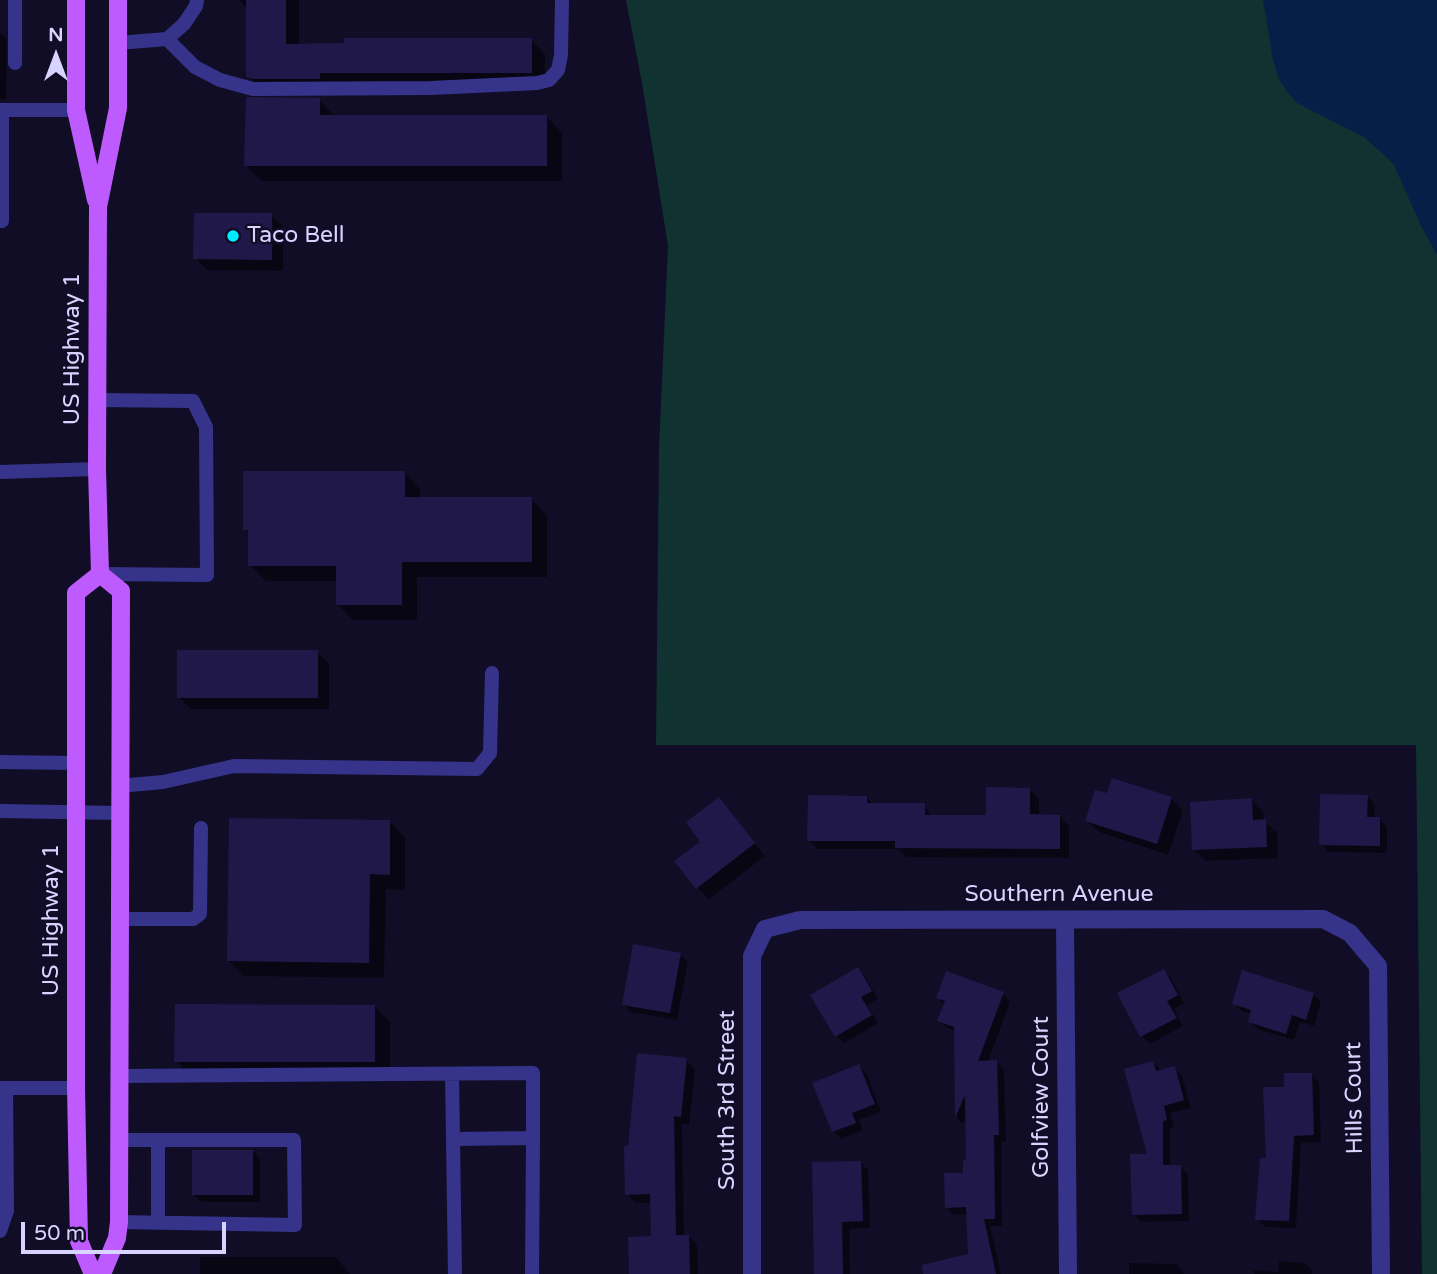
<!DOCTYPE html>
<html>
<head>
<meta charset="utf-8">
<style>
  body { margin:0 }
  #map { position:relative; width:1437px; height:1274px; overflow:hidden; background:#110d27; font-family:"Varela Round",sans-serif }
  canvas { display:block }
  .north { position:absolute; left:21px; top:21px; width:70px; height:70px; -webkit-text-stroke:5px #110d27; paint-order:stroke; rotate:0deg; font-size:19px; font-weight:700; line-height:28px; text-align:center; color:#d8d4ff }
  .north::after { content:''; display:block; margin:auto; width:24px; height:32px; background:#d8d4ff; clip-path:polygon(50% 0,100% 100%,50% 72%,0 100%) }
  .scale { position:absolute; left:21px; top:1222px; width:205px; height:32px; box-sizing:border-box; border:4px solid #d8d4ff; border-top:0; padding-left:9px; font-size:21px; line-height:24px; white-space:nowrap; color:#d8d4ff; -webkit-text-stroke:5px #110d27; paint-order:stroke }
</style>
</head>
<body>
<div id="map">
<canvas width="1437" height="1274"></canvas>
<div class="north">N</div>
<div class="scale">50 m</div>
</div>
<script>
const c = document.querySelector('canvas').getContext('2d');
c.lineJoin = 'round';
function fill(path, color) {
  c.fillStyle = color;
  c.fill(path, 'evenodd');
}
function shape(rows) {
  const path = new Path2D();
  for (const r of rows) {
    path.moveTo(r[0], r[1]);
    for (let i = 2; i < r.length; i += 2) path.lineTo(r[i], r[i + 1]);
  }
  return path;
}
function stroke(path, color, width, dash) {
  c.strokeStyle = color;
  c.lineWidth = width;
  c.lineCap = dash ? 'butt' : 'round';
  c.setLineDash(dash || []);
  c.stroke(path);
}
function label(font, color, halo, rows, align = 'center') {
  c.font = font + ' "Varela Round",sans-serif';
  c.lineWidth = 5;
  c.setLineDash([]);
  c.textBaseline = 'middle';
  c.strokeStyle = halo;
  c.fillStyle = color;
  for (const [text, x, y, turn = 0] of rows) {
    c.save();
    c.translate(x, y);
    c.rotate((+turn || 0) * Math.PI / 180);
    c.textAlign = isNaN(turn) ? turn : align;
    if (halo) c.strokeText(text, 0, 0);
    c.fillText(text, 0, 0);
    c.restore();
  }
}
const green = shape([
  [626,0,1437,0,1437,1274,1422,1274,1416,745,656,745,659,448,668,246,642,83]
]);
const water = shape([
  [1263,0,1437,0,1437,255,1421,226,1394,165,1384,155,1364,137,1297,103,1288,93,1279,79,1273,60]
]);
const shadow = shape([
  [239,0,299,0,299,46,531,40,545,54,545,86,261,90,248,76,248,9],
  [0,33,7,39,6,99,0,99],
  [319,100,335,116,547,117,562,133,562,181,262,181,246,166],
  [271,215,283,226,283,271,207,270,195,258],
  [405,473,420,489,420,499,531,499,547,515,547,577,417,577,417,620,353,620,337,604,337,581,266,581,250,565,250,534,245,529],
  [317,652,329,664,329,709,191,709,179,697],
  [1030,790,1039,799,1039,816,1060,816,1069,826,1069,858,906,857,898,849,818,849,809,840,867,797,874,805,924,805,933,817,988,816],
  [1108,796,1171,799,1183,810,1168,855,1099,832,1087,821],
  [1367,796,1375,804,1374,819,1380,819,1387,827,1387,853,1328,852,1321,844],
  [719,799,765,856,709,899,697,887,703,842],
  [1252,800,1263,812,1264,821,1277,832,1278,858,1206,861,1194,850],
  [390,822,405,837,405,890,386,889,384,978,244,976,228,960],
  [680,954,688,962,677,1020,631,1012,623,1004],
  [857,969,865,977,878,999,867,1005,878,1023,844,1043,836,1035],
  [1163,971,1171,978,1184,1003,1174,1009,1183,1026,1150,1044,1142,1036],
  [1003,994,1010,1002,988,1062,997,1062,1004,1070,1006,1142,1001,1142,1002,1226,990,1226,1001,1274,944,1274,970,1256,968,1214,954,1215,946,1207,965,1174,968,1162,967,1115,963,1124,957,1118,955,1031,947,1028,939,1021,945,1005,938,998],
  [1313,994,1321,1002,1314,1026,1300,1022,1294,1040,1257,1029,1250,1021,1252,1014,1241,1011,1234,1003],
  [375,1006,390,1022,390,1078,192,1077,176,1061],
  [686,1060,695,1069,689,1125,682,1124,684,1237,688,1236,697,1245,698,1274,631,1274,653,1238,652,1203,636,1203,627,1194,629,1148],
  [1153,1063,1161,1070,1174,1068,1182,1076,1191,1108,1170,1113,1174,1127,1170,1128,1170,1167,1180,1167,1188,1174,1189,1221,1141,1222,1133,1214,1150,1156],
  [859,1066,867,1074,881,1112,859,1120,863,1130,841,1139,833,1131],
  [1311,1074,1319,1082,1321,1142,1301,1143,1296,1228,1265,1227,1257,1219,1286,1088],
  [253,1151,260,1159,260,1202,201,1202,193,1194],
  [861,1163,868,1170,870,1228,849,1229,850,1274,815,1274],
  [200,1257,336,1257,350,1274,200,1274],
  [1279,1261,1305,1263,1312,1270,1312,1274,1254,1274,1254,1270,1278,1272],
  [1129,1263,1177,1264,1184,1274,1129,1274]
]);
const building = shape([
  [246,0,286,0,286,44,344,43,344,38,532,38,532,73,320,73,320,79,254,79,246,77],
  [246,97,320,98,320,115,547,115,547,166,244,166],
  [194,213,272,213,272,260,193,259],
  [243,471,405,471,405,497,532,497,532,562,402,562,402,605,336,605,336,566,248,566,248,530,243,530],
  [177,650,318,650,318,698,177,698],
  [1112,778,1172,797,1157,844,1085,821,1095,790,1107,793],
  [986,787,1030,788,1030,814,1060,815,1060,849,895,848,895,841,807,841,808,795,867,796,867,803,925,803,925,815,986,815],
  [1320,794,1368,795,1367,817,1380,817,1380,846,1319,845],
  [719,797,755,843,696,889,674,861,700,842,686,822],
  [1252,798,1253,820,1266,819,1267,847,1192,850,1190,802],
  [229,818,390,820,390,875,370,874,369,963,227,961],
  [633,944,681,953,670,1013,622,1005],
  [858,967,872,991,861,997,872,1015,835,1037,810,995],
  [1164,969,1178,995,1167,1001,1177,1018,1140,1037,1117,993],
  [1242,970,1314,993,1306,1020,1292,1015,1286,1034,1248,1022,1251,1010,1232,1004],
  [946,971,1004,992,978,1061,997,1060,999,1135,994,1135,995,1219,984,1219,996,1274,923,1274,922,1265,968,1254,966,1207,945,1208,944,1173,963,1173,963,1160,966,1160,965,1095,955,1118,954,1027,937,1021,945,1001,936,998],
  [175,1004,375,1005,375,1062,174,1062],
  [637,1053,687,1058,681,1117,674,1116,676,1235,689,1235,690,1274,629,1274,628,1237,651,1236,650,1194,625,1195,624,1146,628,1146],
  [1153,1061,1156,1071,1175,1066,1184,1100,1164,1106,1167,1120,1163,1121,1163,1165,1181,1165,1182,1214,1132,1215,1130,1154,1147,1154,1124,1069],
  [859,1064,875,1104,852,1113,856,1123,832,1132,812,1083],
  [1284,1073,1312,1073,1314,1135,1294,1136,1289,1221,1255,1220,1260,1158,1266,1158,1263,1087,1284,1087],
  [192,1150,253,1150,253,1195,192,1195],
  [861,1161,863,1221,842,1222,843,1274,814,1274,812,1162]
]);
const lane = shape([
  [15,0,15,63],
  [167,39,195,67,220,80,253,89,431,88,537,83,549,80,558,70,561,55,562,0],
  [118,43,167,39,184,24,196,6,197,0],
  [0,110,76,110],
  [0,220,2,221,2,110],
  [97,400,193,401,206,427,207,575,100,574],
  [0,472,97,469],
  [0,762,76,763],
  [119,786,163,782,234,766,477,769,490,753,492,673],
  [0,811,119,813],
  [119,919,193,919,200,914,201,828],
  [452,1074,453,1139],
  [119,1076,533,1073,533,1138],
  [0,1088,76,1088],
  [119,1140,294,1140,295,1225,119,1222],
  [158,1221,158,1140],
  [0,1231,7,1211,6,1088],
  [455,1274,453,1139,533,1138,532,1274]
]);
const street = shape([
  [1065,920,1068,1274],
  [752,1274,752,956,765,929,800,920,1323,919,1350,933,1378,966,1381,1274]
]);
const primary = shape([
  [76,0,76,110,96,200],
  [100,574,121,591,119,1222,117,1238,102,1274],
  [100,574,97,469,98,207,118,108,118,0],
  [93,1274,79,1241,76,1088,76,593,100,574]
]);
const markers = [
  [233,236,7,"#00ebff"]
];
const poiNames = [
  ["Taco Bell",247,236]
];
const streetNames = [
  ["US Highway 1",73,349,-90],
  ["Southern Avenue",1059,895],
  ["US Highway 1",52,920,-90],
  ["Golfview Court",1042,1097,-90],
  ["Hills Court",1355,1098,-91],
  ["South 3rd Street",728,1100,-90]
];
fill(green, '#103230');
fill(water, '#061f48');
fill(shadow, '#0007');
fill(building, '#21184a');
stroke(lane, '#36348a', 14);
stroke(street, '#36348a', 18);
stroke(primary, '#be5bff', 18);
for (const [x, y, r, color] of markers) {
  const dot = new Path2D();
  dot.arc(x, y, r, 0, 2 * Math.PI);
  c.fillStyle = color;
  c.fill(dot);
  stroke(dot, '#110d27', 2.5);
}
label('23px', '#d8d4ff', '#110d27', poiNames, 'left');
label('23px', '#d8d4ff', '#110d27', streetNames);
</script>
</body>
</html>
